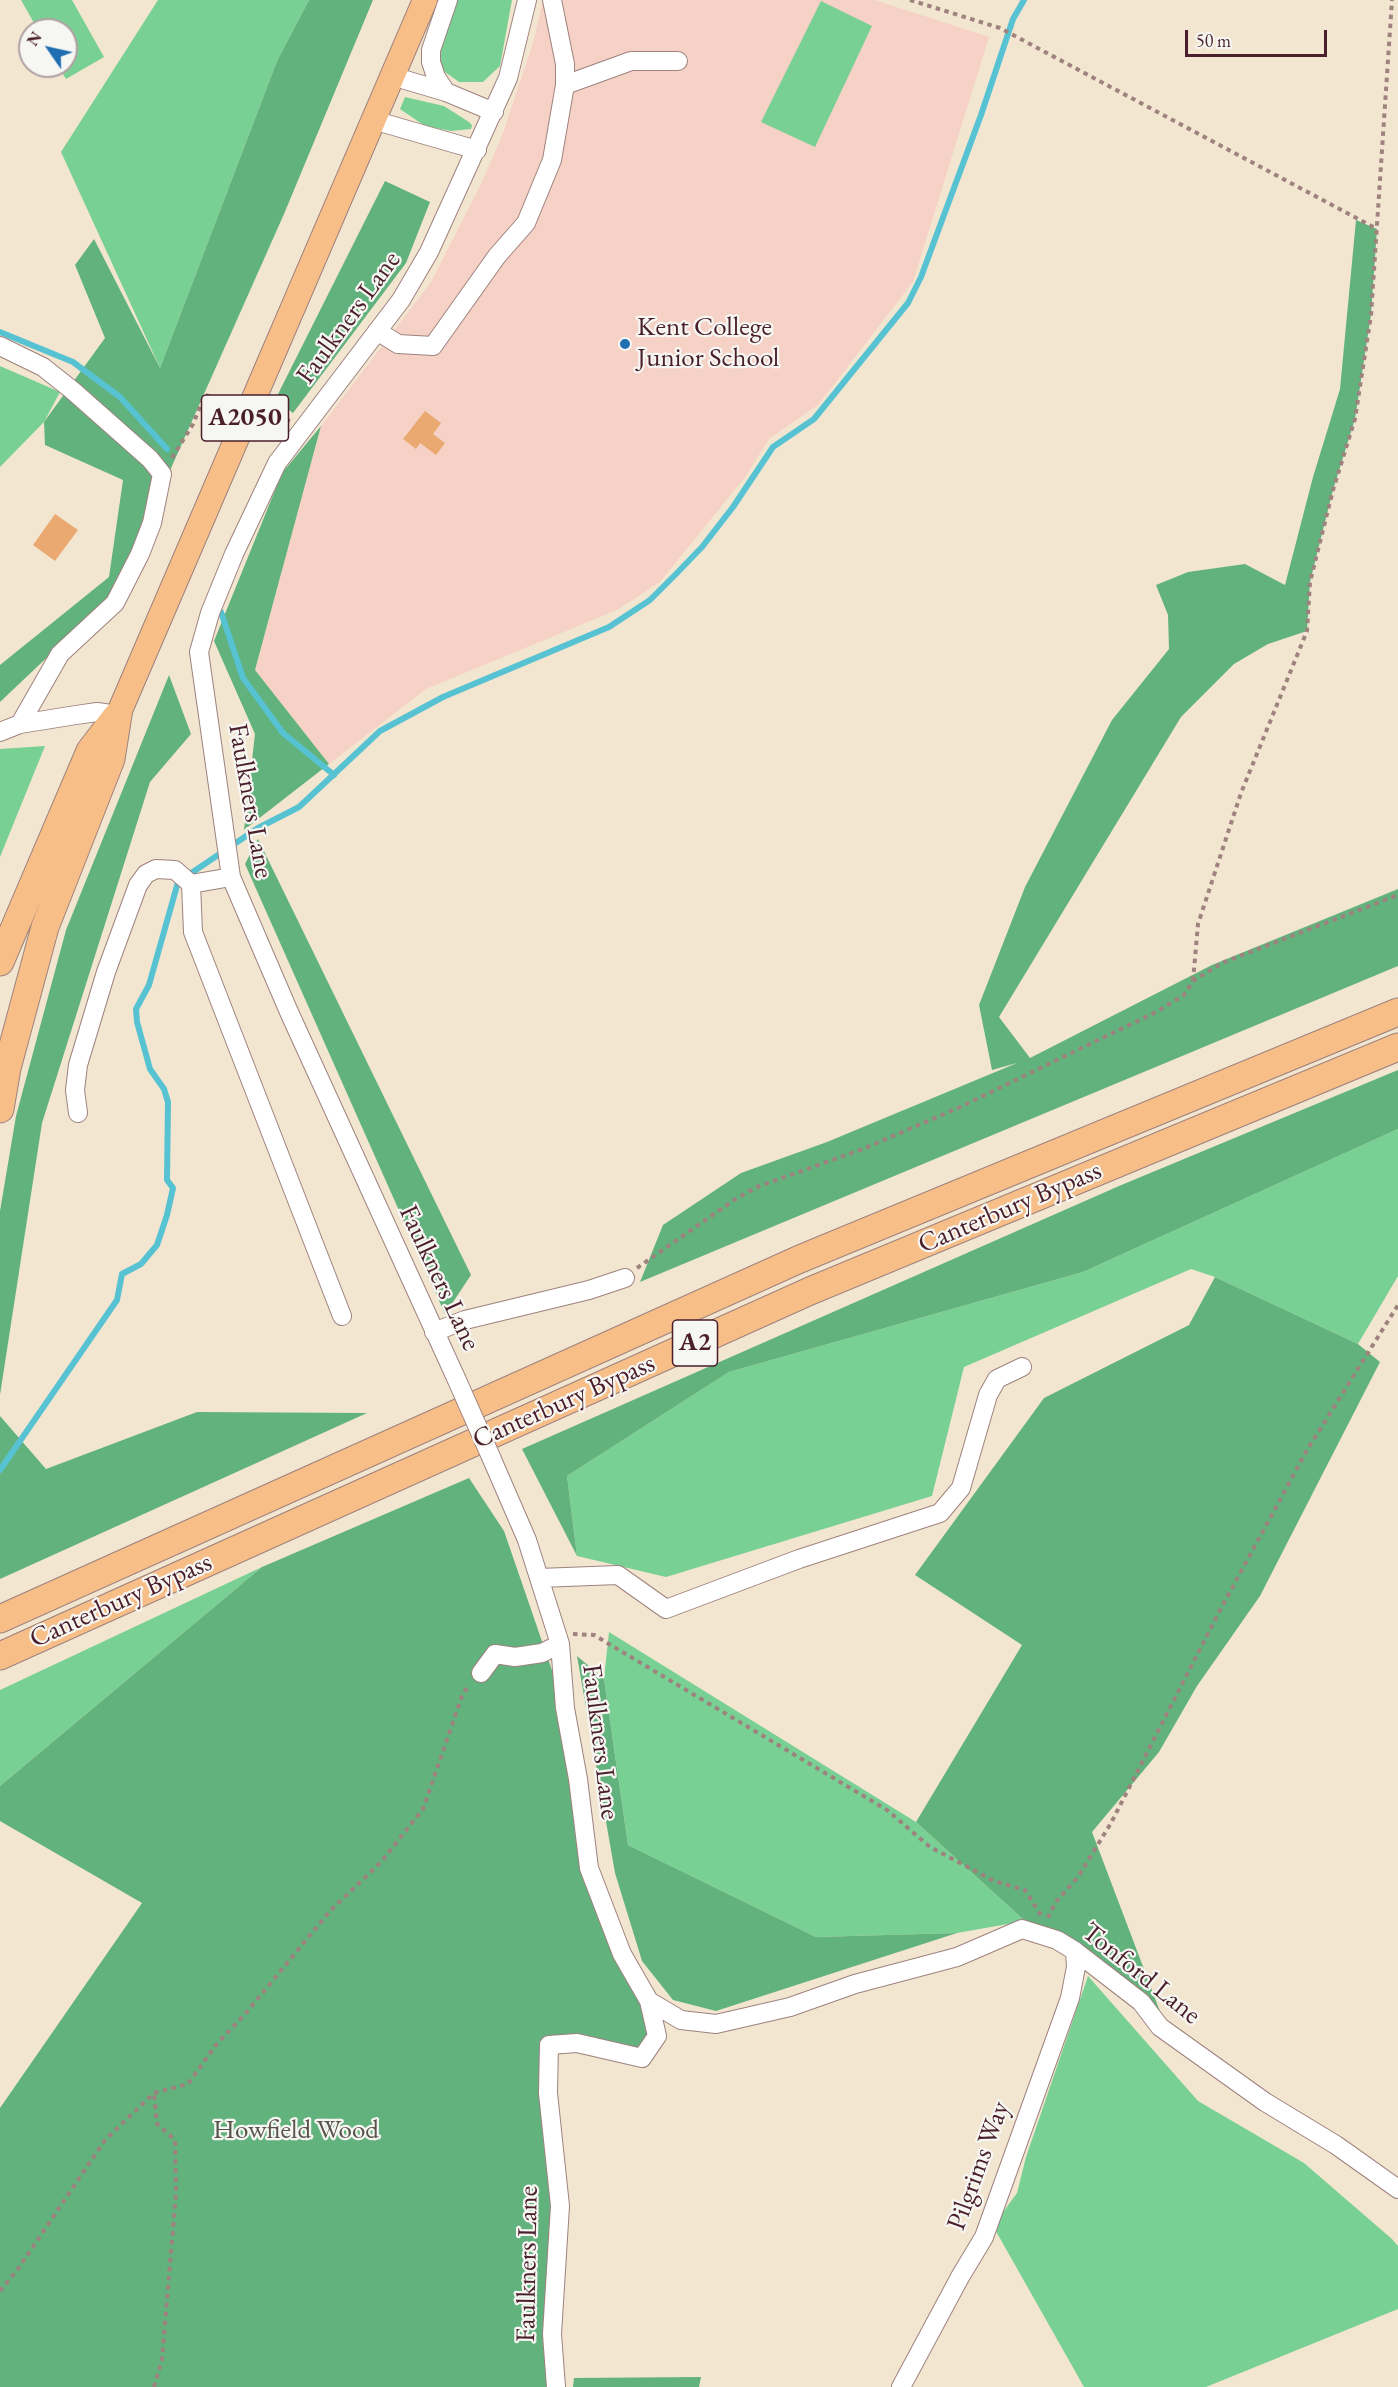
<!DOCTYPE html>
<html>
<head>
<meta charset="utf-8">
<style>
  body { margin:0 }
  #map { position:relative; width:1398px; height:2387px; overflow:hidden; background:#f3e6d1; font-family:"EB Garamond",serif }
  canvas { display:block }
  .north { position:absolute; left:18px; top:18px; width:60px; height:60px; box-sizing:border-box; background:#f6f6f2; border:2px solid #b1a0a2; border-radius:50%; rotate:304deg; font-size:16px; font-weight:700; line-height:24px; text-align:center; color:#4a1f2b }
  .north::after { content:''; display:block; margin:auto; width:21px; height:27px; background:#1f6fb2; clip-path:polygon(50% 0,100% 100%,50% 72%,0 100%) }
  .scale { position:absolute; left:1185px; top:30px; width:142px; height:27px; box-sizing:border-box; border:3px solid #4a1f2b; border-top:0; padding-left:8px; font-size:18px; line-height:21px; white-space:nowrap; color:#4a1f2b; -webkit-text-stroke:4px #f6f6f2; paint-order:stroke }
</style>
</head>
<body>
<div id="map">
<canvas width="1398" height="2387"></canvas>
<div class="north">N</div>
<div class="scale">50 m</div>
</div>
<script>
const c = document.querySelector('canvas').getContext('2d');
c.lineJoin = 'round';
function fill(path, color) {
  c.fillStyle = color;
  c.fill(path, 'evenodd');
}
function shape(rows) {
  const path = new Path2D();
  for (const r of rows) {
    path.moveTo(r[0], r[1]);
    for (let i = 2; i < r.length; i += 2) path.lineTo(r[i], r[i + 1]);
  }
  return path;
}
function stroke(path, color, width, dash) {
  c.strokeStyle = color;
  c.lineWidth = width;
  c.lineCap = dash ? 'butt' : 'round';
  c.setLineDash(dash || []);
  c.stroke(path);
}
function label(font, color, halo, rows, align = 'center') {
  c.font = font + ' "EB Garamond",serif';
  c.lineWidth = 4.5;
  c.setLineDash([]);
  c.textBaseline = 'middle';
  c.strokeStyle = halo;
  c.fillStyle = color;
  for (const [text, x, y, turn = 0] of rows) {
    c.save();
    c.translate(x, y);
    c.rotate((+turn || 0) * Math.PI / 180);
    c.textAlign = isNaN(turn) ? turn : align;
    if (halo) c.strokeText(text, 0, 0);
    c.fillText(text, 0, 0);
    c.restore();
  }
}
const built = shape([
  [543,0,875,0,989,37,913,282,818,405,769,439,746,476,660,582,617,610,426,689,329,764,255,670,321,426,431,282,482,182,503,133,534,40]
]);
const green = shape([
  [21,0,72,0,104,57,66,79,58,66,66,66,66,30,38,30],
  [158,0,309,0,277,61,160,368,61,152],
  [457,0,512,0,500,66,483,82,459,82,445,72,441,65,439,57,441,39],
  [821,1,872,26,815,147,761,122],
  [405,97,444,106,469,122,472,125,471,129,451,131,425,126,400,109],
  [0,366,60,392,44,422,0,467],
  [45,746,0,857,0,749],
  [1398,1129,1398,1276,1358,1344,1215,1277,1191,1269,964,1367,932,1496,666,1577,577,1556,567,1476,729,1372,1083,1272],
  [262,1567,0,1786,0,1690],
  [609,1632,916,1822,1025,1921,957,1933,816,1937,628,1845,604,1679],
  [1088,1976,1198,2101,1304,2163,1392,2239,1398,2246,1398,2309,1206,2387,1084,2387,993,2226,1017,2193,1026,2157]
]);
const forest = shape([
  [309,0,373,0,284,214,116,592,0,702,0,665,109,577,123,480,45,445,44,422,105,338,75,265,94,239,160,368,277,61],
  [385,181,430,202,406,263,293,413,275,400],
  [1356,220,1377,229,1371,315,1355,419,1333,490,1310,582,1307,631,1268,644,1234,664,1181,717,999,1017,1030,1058,1212,965,1398,889,1398,966,640,1282,663,1225,741,1173,827,1142,1017,1063,992,1070,979,1005,1025,887,1112,720,1169,649,1168,615,1156,585,1188,572,1245,564,1285,585,1313,477,1340,389],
  [321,426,255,670,329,764,244,830,255,734,214,641,282,473],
  [169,675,191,734,150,782,42,1123,0,1395,0,1211,16,1116,66,930],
  [258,839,471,1275,445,1314,245,864],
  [1398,1070,1398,1129,1083,1272,729,1372,567,1476,577,1556,522,1449,1119,1186],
  [1215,1277,1358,1344,1380,1362,1260,1596,1197,1686,1159,1752,1092,1832,1161,2014,1025,1921,916,1822,1022,1645,915,1575,1044,1398,1189,1325],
  [197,1412,367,1413,0,1579,0,1416,46,1469],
  [469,1478,504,1531,565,1708,589,1868,657,2036,642,2058,549,2046,556,2387,0,2387,0,2108,142,1903,0,1821,0,1786,262,1567],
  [577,1656,604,1679,628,1845,816,1937,957,1933,716,2011,673,2000,642,1961,615,1873],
  [701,2377,699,2387,573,2387,574,2378]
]);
const stream = shape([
  [0,332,73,362,120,397,167,449],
  [221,612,243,678,283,733,334,775],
  [0,1470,117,1300,122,1274,141,1264,157,1245,167,1215,173,1188,167,1180,168,1102,164,1089,150,1069,137,1022,136,1009,149,985,178,882,258,828,299,807,380,731,443,697,609,627,650,600,676,574,702,547,733,507,773,447,814,419,908,303,921,277,981,115,1013,19,1024,0]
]);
const building = shape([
  [425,411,441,423,433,434,445,443,436,455,420,443,416,449,403,439],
  [55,514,78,530,55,561,33,545]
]);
const path = shape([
  [910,0,1000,28,1377,229],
  [269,413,290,421],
  [172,458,193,424,205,395,230,401],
  [1193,981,1198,924,1241,793,1307,631,1310,582,1333,490,1355,419,1371,315,1392,0],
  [637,1268,734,1200,757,1187,863,1149,958,1108,1156,1012,1184,995,1193,981,1222,963,1398,895],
  [573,1634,594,1635,887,1810,930,1847,994,1881,1025,1890,1042,1917],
  [1048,1918,1055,1903,1078,1877,1111,1823,1218,1614,1307,1450,1398,1305],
  [0,2291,18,2269,105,2140,154,2093,188,2084,216,2045,246,2013,330,1911,381,1862,423,1809,463,1693,470,1685],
  [154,2387,162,2359,176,2193,175,2140,157,2124,154,2093]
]);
const minor = shape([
  [392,76,446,92,494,112],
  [565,85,631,61,678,61],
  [446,92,436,77,431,62,431,50,448,0],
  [373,120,477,150],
  [377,331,398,344,433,346,497,256,526,223,552,160,565,85,565,64,552,0],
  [0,346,43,367,72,390,150,459,162,474,152,523,140,554,115,603,60,654,20,724],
  [0,732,20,724,76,715,97,712,118,715],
  [191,884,231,877],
  [78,1113,75,1090,78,1065,106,972,138,885,146,874,156,869,175,870,191,884,193,932,342,1316],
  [434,1332,465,1320,589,1290,625,1278],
  [456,1378,289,1012,231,877,199,652,210,613,234,554,277,463,401,300,429,252,508,78,527,0],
  [491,1457,527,1540,560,1644,565,1708,578,1779,589,1868,622,1954,649,2001,657,2036,642,2058,577,2043,549,2045,548,2093,560,2206,552,2334,556,2387],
  [539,1578,618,1575,666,1609,799,1559,940,1513,961,1488,988,1395,997,1379,1022,1367],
  [481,1673,495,1654,515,1657,542,1653,560,1644],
  [649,2001,681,2020,716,2024,790,2007,855,1984,957,1957,1022,1929,1057,1940,1075,1951,1141,2002,1160,2027,1265,2102,1336,2145,1398,2189],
  [901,2387,960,2277,984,2237,1070,1998,1076,1967,1075,1951]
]);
const major = shape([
  [118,715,425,0]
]);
const highway = shape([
  [0,962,90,751,116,717],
  [0,1109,7,1068,45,927,111,759,118,715],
  [0,1619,800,1259,1398,1012],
  [0,1656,810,1291,1398,1047]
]);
const minorBridge = shape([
  [456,1378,491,1457]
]);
const markers = [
  [625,344,6,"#1f6fb2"]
];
const shields = [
  [245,418,87],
  [695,1343,45]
];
const shieldNames = [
  ["A2050",245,418],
  ["A2",695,1343]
];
const streetNames = [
  ["Faulkners Lane",349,318,-54],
  ["Faulkners Lane",250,801,80],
  ["Canterbury Bypass",1010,1208,-23],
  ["Faulkners Lane",439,1278,65],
  ["Canterbury Bypass",564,1402,-24],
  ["Canterbury Bypass",121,1601,-24],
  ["Faulkners Lane",600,1742,83],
  ["Tonford Lane",1141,1974,39],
  ["Pilgrims Way",979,2166,-70],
  ["Faulkners Lane",528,2264,-89]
];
const poiNames = [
  ["Kent College",637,328],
  ["Junior School",637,359]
];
const parkNames = [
  ["Howfield Wood",296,2131]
];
fill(built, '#f6d1c6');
fill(green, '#79d094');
fill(forest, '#62b27e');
stroke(stream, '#57c2d2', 6);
fill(building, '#e9a971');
stroke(minor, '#9e827e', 20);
stroke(major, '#9e827e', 26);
stroke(highway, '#9e827e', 29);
stroke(path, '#9e827e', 4, [4.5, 4.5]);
stroke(minor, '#fff', 18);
stroke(major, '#f7be88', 24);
stroke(highway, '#f7be88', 27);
stroke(minorBridge, '#9e827e', 20, []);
stroke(minorBridge, '#fff', 18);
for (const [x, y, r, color] of markers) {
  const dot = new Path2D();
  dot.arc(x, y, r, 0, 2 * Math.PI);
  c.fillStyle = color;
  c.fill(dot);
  stroke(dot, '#f6f6f2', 2);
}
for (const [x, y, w] of shields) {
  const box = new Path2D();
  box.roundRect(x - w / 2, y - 23, w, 46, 4.5);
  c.fillStyle = '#f6f6f2';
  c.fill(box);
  stroke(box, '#4a1f2b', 1.5);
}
label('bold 26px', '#4a1f2b', null, shieldNames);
label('27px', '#4a1f2b', '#f6f6f2', streetNames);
label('27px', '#4a1f2b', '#f6f6f2', poiNames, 'left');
label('27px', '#58544a', '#f6f6f2', parkNames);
</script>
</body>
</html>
